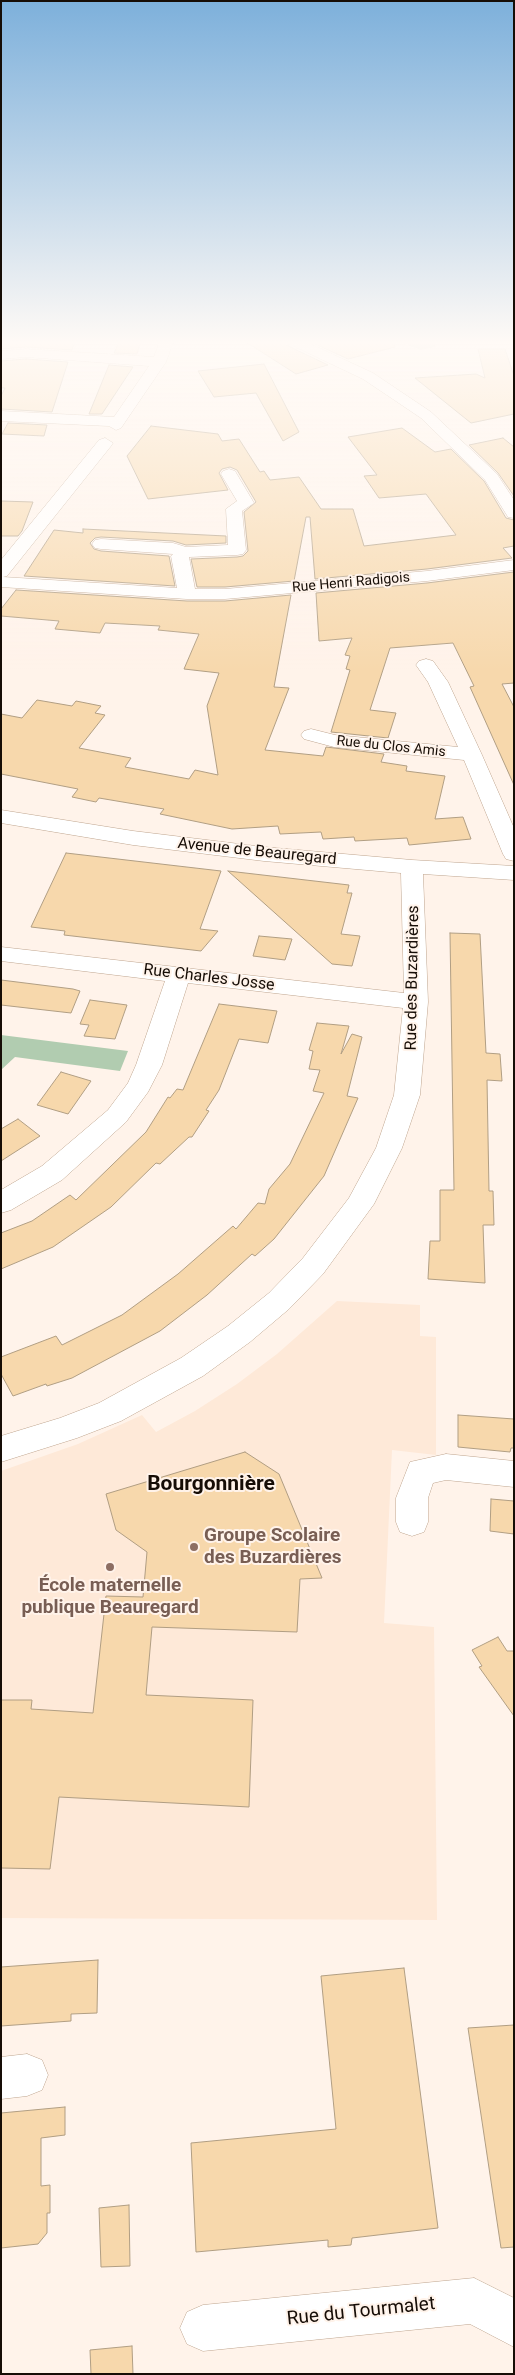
<!DOCTYPE html>
<html>
<head>
<meta charset="utf-8">
<style>
  body { margin:0 }
  #map { position:relative; width:515px; height:2375px; overflow:hidden; background:#fff3ea; font-family:Roboto,sans-serif }
  canvas { display:block }
  .frame { position:absolute; inset:0; border:2px solid #160d06; pointer-events:none }
</style>
</head>
<body>
<div id="map">
<canvas width="515" height="2375"></canvas>
<div class="frame"></div>
</div>
<script>
const c = document.querySelector('canvas').getContext('2d');
c.lineJoin = 'round';
function fill(path, color) {
  c.fillStyle = color;
  c.fill(path, 'evenodd');
}
function shape(rows) {
  const path = new Path2D();
  for (const r of rows) {
    path.moveTo(r[0], r[1]);
    for (let i = 2; i < r.length; i += 2) path.lineTo(r[i], r[i + 1]);
  }
  return path;
}
function stroke(path, color, width, dash) {
  c.strokeStyle = color;
  c.lineWidth = width;
  c.lineCap = dash ? 'butt' : 'round';
  c.setLineDash(dash || []);
  c.stroke(path);
}
function label(font, color, halo, rows, align = 'center') {
  c.font = font + ' Roboto,sans-serif';
  c.lineWidth = 4;
  c.setLineDash([]);
  c.textBaseline = 'middle';
  c.strokeStyle = halo;
  c.fillStyle = color;
  for (const [text, x, y, turn = 0] of rows) {
    c.save();
    c.translate(x, y);
    c.rotate((+turn || 0) * Math.PI / 180);
    c.textAlign = isNaN(turn) ? turn : align;
    if (halo) c.strokeText(text, 0, 0);
    c.fillText(text, 0, 0);
    c.restore();
  }
}
const built = shape([
  [337,1301,420,1305,420,1336,436,1337,436,1455,392,1450,384,1623,434,1627,437,1920,1,1918,1,1471,78,1444,142,1415,156,1432,195,1411,237,1384,277,1354]
]);
const green = shape([
  [396,340,434,340,435,347,421,350],
  [1,1035,128,1051,120,1071,15,1057,1,1070]
]);
const building = shape([
  [1,340,75,340,72,350,26,347,1,349,1,340],
  [120,340,141,340,137,354,114,353,120,340],
  [243,340,283,340,286,345,328,365,296,374,243,340],
  [306,340,394,340,395,347,348,359,306,340],
  [478,349,505,349,514,376,514,414,471,423,415,378,476,374,485,378,478,349],
  [26,359,68,362,52,412,1,409,1,396,5,388,1,388,1,361,26,359],
  [264,364,299,432,283,441,256,393,214,397,198,371,264,364],
  [109,365,133,367,102,414,89,414,109,365],
  [8,423,47,425,44,436,2,434,8,423],
  [151,426,218,434,222,441,239,439,260,472,264,471,270,480,299,477,321,509,353,509,364,546,456,535,426,494,379,498,364,476,377,475,348,437,402,428,435,452,451,449,484,481,506,518,514,520,514,546,503,548,512,558,427,569,315,579,310,517,306,517,294,581,225,587,197,587,191,559,237,557,243,556,248,551,244,512,256,502,237,470,230,467,222,469,219,473,228,490,148,499,127,456,151,426],
  [503,438,514,447,514,496,498,473,469,445,503,438],
  [1,501,33,502,22,531,18,536,1,536,1,501],
  [83,529,226,536,226,543,186,545,173,541,101,537,95,538,90,543,94,549,101,551,169,556,175,586,24,576,54,530,83,533,83,529],
  [514,572,514,683,502,684,514,707,514,785,470,687,474,686,453,643,390,648,370,710,396,713,388,738,331,732,350,670,346,669,350,656,345,655,352,638,319,641,316,593,427,583,514,572],
  [16,590,187,601,225,601,291,595,274,687,289,688,265,750,323,756,326,747,384,754,381,762,407,766,406,771,445,776,435,819,463,817,471,839,409,845,407,838,355,841,354,837,323,839,321,832,280,834,278,826,232,829,160,814,164,809,99,798,96,802,72,797,78,789,1,774,1,714,22,718,37,700,72,706,76,701,101,706,95,713,105,715,79,748,131,758,125,767,189,779,195,770,218,775,207,706,219,673,184,669,199,634,158,630,160,626,105,623,100,633,55,629,59,621,1,616,1,609,16,590],
  [66,853,221,871,200,929,218,931,201,951,64,935,65,931,31,927,66,853],
  [228,871,349,885,347,893,352,893,341,934,360,936,352,966,332,964,228,871],
  [450,933,480,934,486,1053,500,1054,502,1081,487,1080,489,1191,493,1191,494,1225,483,1225,485,1283,428,1279,430,1241,440,1241,440,1190,454,1190,450,933],
  [259,936,292,939,285,960,253,956,259,936],
  [1,980,73,989,80,991,71,1013,1,1005,1,980],
  [90,1000,127,1005,115,1039,84,1036,89,1025,80,1024,90,1000],
  [219,1004,277,1011,268,1043,239,1039,219,1090,206,1110,209,1111,192,1137,189,1137,160,1164,156,1163,111,1207,53,1247,1,1269,1,1233,32,1221,70,1195,76,1200,146,1132,168,1097,170,1098,177,1089,183,1090,219,1004],
  [317,1023,349,1026,341,1054,352,1034,362,1037,347,1096,358,1098,324,1176,274,1239,255,1256,252,1254,207,1295,160,1331,72,1378,47,1386,46,1384,13,1396,1,1374,1,1357,56,1336,62,1345,122,1315,178,1274,233,1226,236,1229,258,1203,265,1204,269,1189,290,1164,324,1093,313,1091,320,1070,309,1069,313,1051,309,1050,317,1023],
  [61,1072,91,1081,68,1114,37,1105,61,1072],
  [18,1119,40,1136,1,1161,1,1129,18,1119],
  [458,1415,514,1419,514,1448,511,1448,510,1452,458,1447,458,1415],
  [245,1452,279,1474,322,1578,300,1579,297,1632,152,1627,146,1695,253,1700,249,1807,59,1797,50,1869,1,1868,1,1700,32,1700,31,1709,93,1713,106,1596,143,1597,147,1552,116,1530,106,1494,245,1452],
  [491,1499,514,1501,514,1534,490,1531,491,1499],
  [498,1637,507,1651,514,1651,514,1716,479,1667,482,1666,472,1650,498,1637],
  [98,1960,97,2013,71,2014,71,2021,1,2026,1,1967,98,1960],
  [404,1968,438,2228,352,2238,351,2245,328,2247,328,2240,196,2252,191,2143,336,2129,321,1976,404,1968],
  [514,2025,514,2247,501,2248,468,2028,514,2025],
  [65,2107,65,2135,41,2138,41,2186,50,2185,50,2213,47,2213,47,2233,38,2244,1,2248,1,2113,65,2107],
  [129,2205,130,2266,101,2267,99,2208,129,2205],
  [132,2346,133,2374,91,2374,90,2350,132,2346]
]);
const minor = shape([
  [160,340,174,340,166,362,121,428,116,430,109,426,1,421,1,411,114,417,149,366,26,357,1,359,1,351,26,349,154,357,160,340],
  [285,340,302,340,373,373,431,412,497,474,514,500,514,518,508,517,485,480,421,418,363,379,287,343,285,340],
  [105,438,113,443,111,446,7,576,3,577,177,588,171,556,173,554,101,549,95,548,92,544,95,540,101,539,173,543,186,547,228,545,226,509,237,501,221,474,223,471,229,469,235,471,254,503,242,511,246,550,243,554,237,555,189,557,195,589,225,589,427,571,514,560,514,570,427,581,225,599,187,599,1,587,1,560,99,440,105,438],
  [426,659,433,661,448,682,482,755,514,828,514,861,506,859,503,854,464,760,334,747,304,739,301,735,304,731,311,729,335,735,458,747,428,682,416,665,419,661,426,659],
  [1,810,133,831,264,847,412,860,514,866,514,880,423,874,428,1002,420,1095,402,1148,374,1204,323,1274,289,1309,250,1342,203,1376,121,1421,77,1438,1,1462,1,1436,60,1418,99,1403,181,1358,228,1326,269,1293,303,1258,349,1198,376,1148,394,1095,403,1008,188,983,162,1065,148,1092,126,1122,62,1180,11,1210,1,1213,1,1190,42,1166,108,1110,128,1083,136,1065,165,981,1,961,1,947,404,993,401,873,264,861,133,845,1,823,1,810],
  [446,1454,514,1461,514,1487,446,1480,433,1483,428,1498,428,1522,424,1532,412,1536,400,1532,396,1522,396,1498,410,1462,446,1454],
  [27,2054,42,2060,48,2075,42,2090,27,2096,1,2099,1,2057,27,2054],
  [474,2278,514,2298,514,2347,470,2324,203,2351,187,2344,180,2328,187,2312,203,2305,474,2278]
]);
const markers = [
  [194,1547,5,"#8d6e63"],
  [110,1567,5,"#8d6e63"]
];
const farStreetnames = [
  ["Rue Henri Radigois",351,583,-5],
  ["Rue du Clos Amis",391,747,6]
];
const streetNames = [
  ["Avenue de Beauregard",257,852,6],
  ["Rue Charles Josse",209,978,7],
  ["Rue des Buzardières",413,978,-89]
];
const nearEducationnames = [
  ["Groupe Scolaire",204,1536],
  ["des Buzardières",204,1558],
  ["École maternelle",110,1586,"center"],
  ["publique Beauregard",110,1608,"center"]
];
const nearStreetnames = [
  ["Rue du Tourmalet",361,2312,-6]
];
const districtNames = [
  ["Bourgonnière",211,1485]
];
fill(built, '#fee9d8');
fill(green, '#b1ccb0');
fill(building, '#f7d8ac');
stroke(building, '#b19e83', 1);
stroke(minor, '#bfa58f', 1);
fill(minor, '#fff');
const sky = c.createLinearGradient(0, 0, 0, 672);
sky.addColorStop(0, '#7db0db');
sky.addColorStop(0.51, '#fffaf6');
sky.addColorStop(1, '#fffaf600');
c.fillStyle = sky;
c.fillRect(0, 0, 515, 672);
for (const [x, y, r, color] of markers) {
  const dot = new Path2D();
  dot.arc(x, y, r, 0, 2 * Math.PI);
  c.fillStyle = color;
  c.fill(dot);
  stroke(dot, '#fff3ea', 2);
}
label('14px', '#160d06', '#fff3ea', farStreetnames);
label('16px', '#160d06', '#fff3ea', streetNames);
label('bold 19px', '#785e54', '#fff3ea', nearEducationnames, 'left');
label('19px', '#160d06', '#fff3ea', nearStreetnames);
label('bold 21px', '#160d06', '#fff3ea', districtNames);
</script>
</body>
</html>
